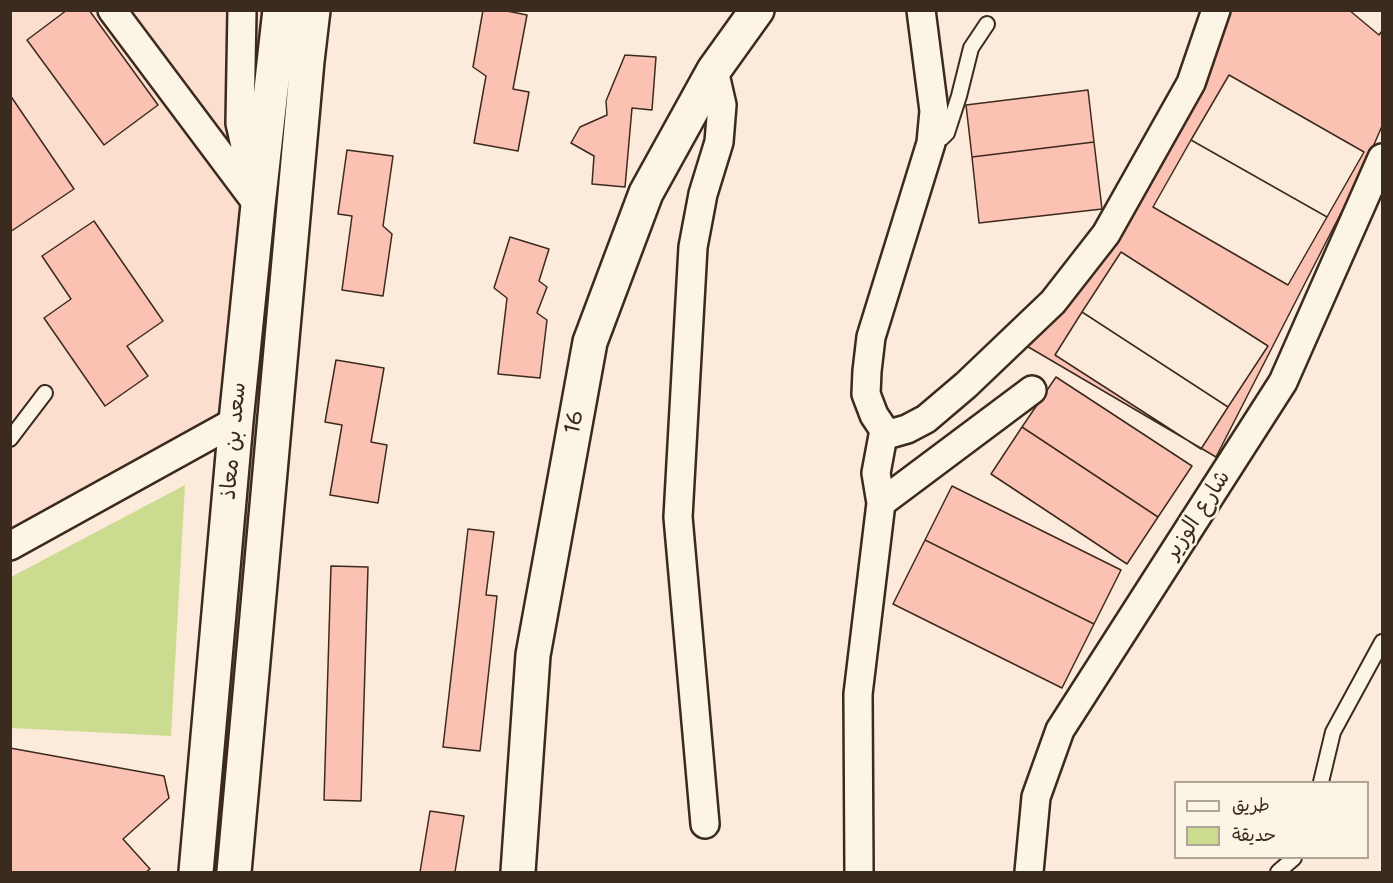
<!DOCTYPE html>
<html>
<head>
<meta charset="utf-8">
<style>
  body { margin:0 }
  #map { position:relative; width:1393px; height:883px; overflow:hidden; background:#fcebdb; font-family:"Shantell Sans","Playpen Sans Arabic",sans-serif }
  canvas { display:block }
  .frame { position:absolute; inset:0; border:12px solid #3b2a1e; pointer-events:none }
  .legend { position:absolute; left:1174px; top:781px; width:195px; height:78px; box-sizing:border-box; background:#fcf5e5; border:2px solid #afa495; margin:0; padding:8px 10px; list-style:none; font-size:18px; color:#3b2a1e }
  .legend li { display:flex; align-items:center; gap:12px; height:30px }
  .legend b { width:30px; border:2px solid #afa495 }
</style>
</head>
<body>
<div id="map">
<canvas width="1393" height="883"></canvas>
<div class="frame"></div>
<ul class="legend">
<li><b style="height:8px;background:#fcf5e5"></b>طريق</li>
<li><b style="height:16px;background:#cbdb8f"></b>حديقة</li>
</ul>
</div>
<script>
const c = document.querySelector('canvas').getContext('2d');
c.lineJoin = 'round';
function fill(path, color) {
  c.fillStyle = color;
  c.fill(path, 'evenodd');
}
function shape(rows) {
  const path = new Path2D();
  for (const r of rows) {
    path.moveTo(r[0], r[1]);
    for (let i = 2; i < r.length; i += 2) path.lineTo(r[i], r[i + 1]);
  }
  return path;
}
function stroke(path, color, width, dash) {
  c.strokeStyle = color;
  c.lineWidth = width;
  c.lineCap = dash ? 'butt' : 'round';
  c.setLineDash(dash || []);
  c.stroke(path);
}
function label(font, color, halo, rows, align = 'center') {
  c.font = font + ' "Shantell Sans","Playpen Sans Arabic",sans-serif';
  c.lineWidth = 5;
  c.setLineDash([]);
  c.textBaseline = 'middle';
  c.strokeStyle = halo;
  c.fillStyle = color;
  for (const [text, x, y, turn = 0] of rows) {
    c.save();
    c.translate(x, y);
    c.rotate((+turn || 0) * Math.PI / 180);
    c.textAlign = isNaN(turn) ? turn : align;
    if (halo) c.strokeText(text, 0, 0);
    c.fillText(text, 0, 0);
    c.restore();
  }
}
const built = shape([
  [11,11,266,11,228,418,11,535]
]);
const green = shape([
  [185,485,171,736,11,728,11,577]
]);
const building = shape([
  [67,10,89,10,158,105,104,145,27,40,67,10],
  [483,10,502,10,527,15,513,89,529,92,518,151,474,143,486,76,473,67,483,10],
  [1227,10,1382,10,1382,126,1363,170,1216,457,1025,345,1227,10],
  [1349,10,1382,10,1382,31,1379,35,1349,10],
  [625,55,656,57,652,110,632,108,625,187,592,184,594,156,571,143,580,127,607,115,606,101,625,55],
  [1229,75,1364,152,1327,217,1191,140,1229,75],
  [1088,90,1094,142,972,157,966,105,1088,90],
  [10,95,74,189,10,232,10,95],
  [1191,140,1327,217,1288,285,1153,207,1191,140],
  [1094,142,1102,209,979,223,972,157,1094,142],
  [347,150,393,156,383,226,392,234,383,296,342,290,352,216,338,214,347,150],
  [94,221,163,321,127,346,148,376,105,406,44,318,71,299,42,256,94,221],
  [510,237,549,249,539,281,547,287,537,313,547,320,540,378,498,374,507,298,494,288,510,237],
  [1121,252,1268,346,1228,407,1082,312,1121,252],
  [1082,312,1228,407,1201,449,1055,355,1082,312],
  [336,360,384,368,371,442,387,445,378,503,330,495,342,425,325,422,336,360],
  [1056,377,1192,466,1158,517,1022,427,1056,377],
  [1022,427,1158,517,1127,564,991,474,1022,427],
  [952,486,1121,570,1094,624,925,540,952,486],
  [468,529,494,532,486,595,497,596,480,751,443,747,468,529],
  [925,540,1094,624,1062,688,893,604,925,540],
  [331,566,368,567,361,801,324,800,331,566],
  [10,748,164,776,169,798,123,839,150,869,146,872,10,872,10,748],
  [430,811,464,816,455,872,420,872,430,811]
]);
const service = shape([
  [931,143,942,138,947,133,959,96,971,48,987,24],
  [10,439,45,393],
  [1321,782,1333,732,1382,642],
  [1278,872,1294,858]
]);
const minor = shape([
  [112,10,258,205],
  [242,10,240,123,255,191],
  [921,10,934,111,931,143,871,337,867,371,866,394,874,415,884,430,893,433,907,429,926,419,966,385,1053,302,1106,234,1191,83,1216,10],
  [881,503,1032,390],
  [10,546,236,421],
  [705,824,678,517,693,247,703,194,719,142,722,105,714,70],
  [859,872,858,694,881,503,876,473,884,430],
  [1029,872,1036,797,1060,730,1283,382,1382,158]
]);
const tertiary = shape([
  [518,872,533,655,590,342,646,193,714,70,757,10]
]);
const secondary = shape([
  [196,872,236,421,258,205,280,10],
  [234,872,307,61,313,10]
]);
const streetNames = [
  ["16",575,422,-80],
  ["سعد بن معاذ",234,441,-85],
  ["شارع الوزير",1198,515,-57]
];
fill(built, '#fcdecf');
fill(green, '#cbdb8f');
fill(building, '#fbc1b3');
stroke(building, '#3b2a1e', 1.5);
stroke(service, '#3b2a1e', 18);
stroke(minor, '#3b2a1e', 32);
stroke(tertiary, '#3b2a1e', 38);
stroke(secondary, '#3b2a1e', 38);
stroke(service, '#fcf5e5', 14);
stroke(minor, '#fcf5e5', 27);
stroke(tertiary, '#fcf5e5', 33);
stroke(secondary, '#fcf5e5', 33);
label('22px', '#3b2a1e', '#fcf5e5', streetNames);
</script>
</body>
</html>
